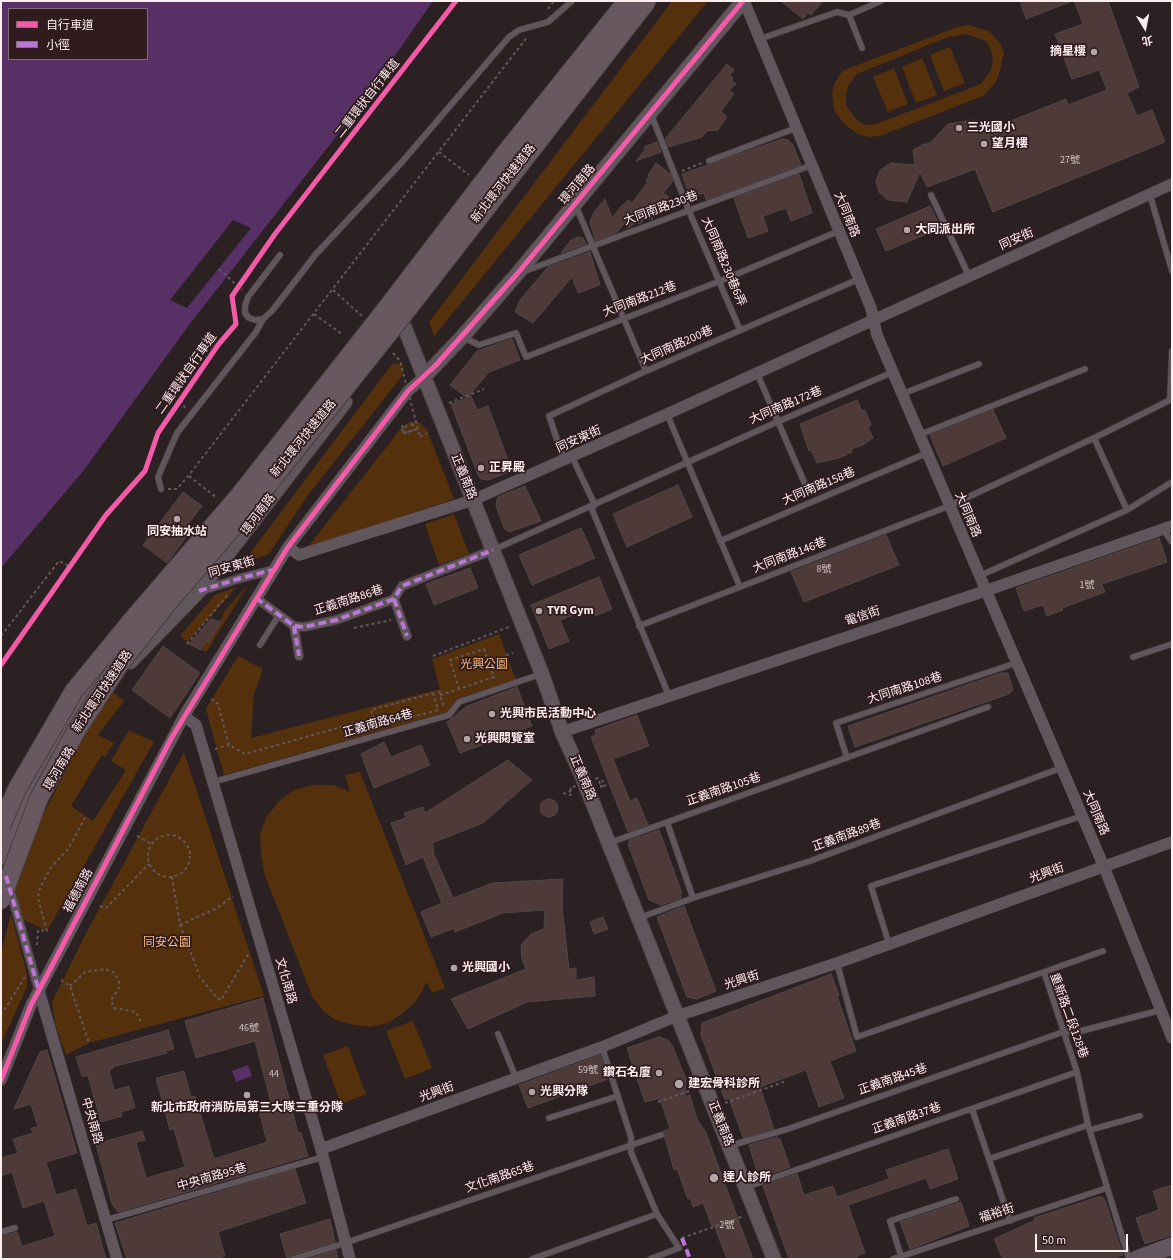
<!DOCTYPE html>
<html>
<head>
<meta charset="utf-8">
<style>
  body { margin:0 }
  #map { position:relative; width:1173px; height:1260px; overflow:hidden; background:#2b2022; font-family:"Source Sans 3","Noto Sans TC",sans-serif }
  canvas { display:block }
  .frame { position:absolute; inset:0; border:2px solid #fdeef0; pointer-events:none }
  .legend { position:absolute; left:8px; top:8px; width:140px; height:52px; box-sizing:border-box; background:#301b1f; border:1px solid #826f73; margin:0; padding:5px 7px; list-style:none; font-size:12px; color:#fdeef0 }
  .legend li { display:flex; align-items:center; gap:8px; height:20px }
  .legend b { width:20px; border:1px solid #826f73 }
  .north { position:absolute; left:1125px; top:8px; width:40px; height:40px; -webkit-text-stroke:3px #301b1f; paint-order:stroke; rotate:170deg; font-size:11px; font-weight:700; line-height:16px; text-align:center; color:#fdeef0 }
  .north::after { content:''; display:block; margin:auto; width:14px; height:18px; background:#fdeef0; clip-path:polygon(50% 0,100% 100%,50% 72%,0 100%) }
  .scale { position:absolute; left:1035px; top:1234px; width:93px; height:18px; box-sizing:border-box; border:2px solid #fdeef0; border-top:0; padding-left:5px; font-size:12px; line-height:14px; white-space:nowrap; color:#fdeef0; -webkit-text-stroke:3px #301b1f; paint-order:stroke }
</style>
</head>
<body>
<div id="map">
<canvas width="1173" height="1260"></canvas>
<div class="frame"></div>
<ul class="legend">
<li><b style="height:5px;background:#f35aa7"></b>自行車道</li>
<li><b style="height:5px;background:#ba77d6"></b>小徑</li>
</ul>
<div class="north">北</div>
<div class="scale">50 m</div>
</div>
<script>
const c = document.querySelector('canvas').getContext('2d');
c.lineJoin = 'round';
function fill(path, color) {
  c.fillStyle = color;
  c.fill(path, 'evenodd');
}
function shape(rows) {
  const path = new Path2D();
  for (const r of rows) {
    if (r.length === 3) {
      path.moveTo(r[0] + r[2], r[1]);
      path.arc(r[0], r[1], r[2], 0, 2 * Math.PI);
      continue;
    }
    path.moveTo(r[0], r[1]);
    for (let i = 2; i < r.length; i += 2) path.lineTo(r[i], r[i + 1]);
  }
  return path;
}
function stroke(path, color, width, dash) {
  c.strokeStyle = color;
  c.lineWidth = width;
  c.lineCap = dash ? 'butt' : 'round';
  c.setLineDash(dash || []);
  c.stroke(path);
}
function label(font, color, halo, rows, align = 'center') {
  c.font = font + ' "Source Sans 3","Noto Sans TC",sans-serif';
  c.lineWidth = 3.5;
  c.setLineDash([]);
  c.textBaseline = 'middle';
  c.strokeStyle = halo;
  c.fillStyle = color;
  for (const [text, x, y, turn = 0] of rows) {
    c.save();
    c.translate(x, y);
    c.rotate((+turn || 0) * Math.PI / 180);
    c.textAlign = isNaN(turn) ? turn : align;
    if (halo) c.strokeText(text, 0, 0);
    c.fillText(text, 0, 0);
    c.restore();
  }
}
const green = shape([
  [672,1,708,1,434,336,429,322],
  [968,25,989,31,1000,43,1004,53,999,74,995,83,983,96,880,136,868,137,858,134,843,123,834,109,832,93,834,84,842,71,957,27],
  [966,34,986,41,991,50,993,59,991,70,981,84,876,124,865,125,857,120,851,112,846,105,846,94,849,84,857,74,948,37],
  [950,47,965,83,944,91,930,55],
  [922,58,937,95,916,103,902,67],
  [894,68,908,104,888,112,873,77],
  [393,363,403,365,403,375,308,495,269,554,242,564],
  [409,422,419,422,427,430,454,499,307,548,403,426],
  [454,514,469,554,439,565,425,524],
  [249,583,207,651,202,651,206,641,209,641,225,611],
  [237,587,187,642,180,636,215,595],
  [499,634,516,680,456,699,447,712,224,775,206,709,238,656,263,669,254,694,251,738,440,689,432,659],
  [113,692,124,701,98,735,114,743,105,757,102,755,71,806,93,821,126,770,111,761,129,730,154,742,47,931,22,919,11,878,89,725],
  [184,752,264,996,89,1043,66,1055,55,1024,52,1002,84,937],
  [360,772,445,988,432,993,427,982,416,1001,402,1014,388,1023,370,1027,354,1025,336,1020,324,1012,312,996,264,873,261,853,260,834,266,818,279,801,294,790,313,785,334,785,350,792,345,775],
  [11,914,27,974,27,987,1,1044,1,952],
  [413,1021,432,1068,405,1079,386,1031],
  [348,1046,366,1094,341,1104,323,1055]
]);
const water = shape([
  [1,1,433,1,360,106,189,325,84,470,1,568],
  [9,9,147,9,147,59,9,59],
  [248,1065,252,1076,236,1082,232,1071]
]);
const pier = shape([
  [233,220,251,228,187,308,170,300]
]);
const building = shape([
  [781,1,823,1,811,15,808,13,803,19,781,1],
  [1020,1,1069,1,1070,2,1026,19,1020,1],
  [1074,1,1108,1,1139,87,1127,93,1137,116,1152,110,1165,142,993,212,975,169,927,187,920,172,907,202,888,200,879,192,876,181,880,170,891,163,915,165,913,150,922,145,930,143,948,124,972,120,1003,124,1066,99,1068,105,1107,90,1099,70,1072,79,1055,34,1083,24,1074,1],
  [727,64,734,70,730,75,733,78,732,81,736,84,729,90,734,94,721,111,727,117,718,130,707,131,702,137,669,147,665,139,727,64],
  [782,139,788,140,793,145,801,165,706,200,704,193,690,197,682,174,782,139],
  [657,142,661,152,636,161,645,150,644,147,657,142],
  [656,163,670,174,673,181,663,193,669,197,651,220,646,217,640,224,636,222,629,228,624,224,616,233,595,241,590,222,594,212,605,199,612,218,623,204,624,205,628,200,632,203,648,182,646,180,649,176,648,175,656,163],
  [799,174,812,213,791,221,786,208,763,216,768,231,748,238,734,198,799,174],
  [930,206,941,228,886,251,876,229,930,206],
  [578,237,583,238,586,244,561,253,570,241,578,237],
  [590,252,600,285,578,293,572,277,533,323,515,312,520,300,548,267,590,252],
  [512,339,520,360,489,372,468,397,471,396,477,410,488,406,512,471,488,480,481,479,478,475,451,404,467,398,450,385,477,351,512,339],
  [857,400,862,411,865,410,871,425,868,427,873,438,863,445,851,449,852,452,839,458,817,463,811,450,809,451,800,424,857,400],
  [993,410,1006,438,943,466,930,435,993,410],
  [678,485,692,517,627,547,613,514,678,485],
  [525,486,541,521,509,532,504,528,496,506,497,499,498,497,525,486],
  [183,492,202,506,182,532,187,536,167,563,143,545,183,492],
  [581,528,595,558,532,585,519,555,581,528],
  [886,535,899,565,804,602,791,572,886,535],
  [1159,538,1167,562,1102,584,1105,592,1062,608,1063,610,1047,616,1043,605,1024,611,1016,588,1159,538],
  [470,568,478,588,434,605,426,584,470,568],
  [599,577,612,609,595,616,592,608,560,620,569,641,549,649,531,605,599,577],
  [211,619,221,622,209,642,206,641,201,650,189,644,211,619],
  [163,646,200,673,170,718,132,690,163,646],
  [1001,673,1008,673,1013,690,1009,694,855,747,848,726,1001,673],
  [517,687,532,726,460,753,447,722,467,706,517,687],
  [637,715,649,746,613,759,630,801,637,798,648,825,628,832,591,737,596,735,595,730,637,715],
  [384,742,391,757,421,745,430,765,374,788,361,754,384,742],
  [508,760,532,780,483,823,432,843,434,851,433,852,453,898,493,883,563,879,562,906,569,969,576,968,576,980,594,977,595,996,527,1002,468,1029,451,999,526,969,522,959,521,945,531,934,544,929,545,910,503,913,455,932,455,928,431,937,421,912,442,903,423,857,406,865,391,823,406,818,404,813,423,807,425,813,508,760],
  [549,808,9],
  [659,830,682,893,680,894,681,898,661,905,649,900,628,844,630,840,659,830],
  [684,906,716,991,697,999,687,997,657,917,684,906],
  [603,917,608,929,594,934,590,922,603,917],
  [831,974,839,995,837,996,856,1051,830,1061,844,1098,819,1107,806,1070,760,1087,774,1129,743,1138,729,1098,725,1100,701,1035,702,1023,831,974],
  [263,998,298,1133,301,1132,308,1156,118,1212,112,1204,96,1144,142,1131,145,1140,136,1142,146,1178,185,1167,174,1129,170,1130,156,1078,184,1071,191,1097,195,1096,214,1159,267,1142,258,1107,271,1103,255,1041,196,1058,185,1021,263,998],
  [168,1030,174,1049,166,1051,167,1053,112,1067,113,1069,109,1070,114,1090,129,1086,135,1108,121,1112,122,1116,101,1122,88,1076,82,1076,76,1057,168,1030],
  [659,1037,668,1040,673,1047,686,1079,685,1097,690,1095,697,1119,706,1133,753,1259,727,1259,714,1225,712,1226,703,1203,693,1207,690,1198,688,1199,677,1169,674,1170,663,1131,670,1129,660,1098,645,1102,627,1048,659,1037],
  [47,1050,77,1153,46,1162,56,1195,76,1189,87,1226,96,1223,106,1259,1,1259,1,1236,17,1232,22,1246,55,1236,44,1201,23,1208,12,1172,1,1176,1,1158,18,1153,13,1139,33,1133,31,1128,38,1127,31,1104,14,1109,40,1052,47,1050],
  [600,1055,608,1079,528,1108,519,1085,600,1055],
  [777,1137,778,1139,780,1139,790,1167,759,1178,749,1145,777,1137],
  [948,1149,958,1179,930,1189,926,1178,848,1205,865,1253,857,1256,858,1259,789,1259,763,1186,797,1174,804,1195,833,1186,837,1197,889,1179,886,1170,948,1149],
  [295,1169,306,1203,218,1232,225,1256,215,1259,127,1259,115,1223,295,1169],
  [1172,1185,1172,1235,1145,1244,1136,1218,1159,1210,1153,1191,1172,1185],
  [1098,1197,1103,1197,1105,1200,1123,1255,1112,1259,1003,1259,994,1239,1035,1220,1034,1218,1098,1197],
  [961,1202,969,1226,910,1249,900,1222,961,1202],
  [330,1219,335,1242,292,1255,287,1259,280,1234,330,1219],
  [336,1250,338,1259,308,1259,336,1250]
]);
const path = shape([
  [548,9,554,1],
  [439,152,469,175],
  [682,171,702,163],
  [219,269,242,290],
  [314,314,342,334],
  [181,400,185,408],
  [449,403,484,389],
  [402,425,404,433,415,430,413,424],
  [420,437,427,433],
  [189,476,217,498],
  [168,489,177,489,189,475,528,36],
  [354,628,391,620],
  [1,636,59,561,69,566],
  [187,644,229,593],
  [433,656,509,627],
  [489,661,513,653],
  [439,691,444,708],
  [433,693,438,710,376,727,371,710,433,693],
  [440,695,459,689,494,677,484,649,450,660,459,689],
  [211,699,218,704,229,745,245,754,373,718],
  [215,749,229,745],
  [601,785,601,787,606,785],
  [563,794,571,791,572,794,566,797],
  [169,856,21],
  [137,836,152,844],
  [172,877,180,925,200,977,216,997,221,1000,249,953],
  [100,906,106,908,149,864],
  [180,925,217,908,233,896],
  [37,945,38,930,47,931,38,899,39,890,51,867,68,849,85,818],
  [61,980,70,986,89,1043],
  [70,986,85,972,105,969,113,972,119,980,119,988,111,1000,114,1008,136,1012,141,1022],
  [1,1015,25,977],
  [658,1102,692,1090],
  [725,1103,786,1081],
  [682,1238,744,1216]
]);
const service = shape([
  [849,15,862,48],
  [760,39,837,12,849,15,881,1],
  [651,114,689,211,740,330],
  [709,161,796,128],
  [931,195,969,276],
  [1150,195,1172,271],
  [575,204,646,371],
  [280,255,248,297,245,306,245,313,249,318,255,320,263,319,272,311,316,254,402,162,509,37,519,30,548,22,572,1],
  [525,271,812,165],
  [463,337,479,345,516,333,526,357,720,281,839,231],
  [757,373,805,484],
  [902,394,979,364],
  [1170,399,1172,351],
  [667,414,740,587],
  [919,435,1085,369],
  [1094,438,1127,510],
  [572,457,595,505],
  [564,460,549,416,646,371,859,279],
  [161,489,158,477,177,433,256,332,263,319],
  [591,507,669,696],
  [1163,529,1172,542],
  [720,541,927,453],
  [493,550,777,422,893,372],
  [979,576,1127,510,1172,482],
  [639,626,949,506,1094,438,1172,399],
  [260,645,279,615],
  [1133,657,1172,644],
  [847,758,836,723,1016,663],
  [213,782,449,715,459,702,541,674],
  [667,822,693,898],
  [609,843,988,707],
  [639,918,693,898,810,861,1061,768],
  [889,944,871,886,1082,816],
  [837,963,857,1037,1044,972,1077,1072,1088,1125,1129,1259],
  [1044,972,1103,951],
  [498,1034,516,1078],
  [602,1047,631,1137,631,1152,657,1214,679,1248,650,1259],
  [972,1109,1010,1221],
  [549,1118,618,1096],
  [1090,1130,1140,1116],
  [729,1146,788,1129,1063,1032,1081,1031,1161,1010],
  [989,1159,1088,1125],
  [747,1187,1077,1072],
  [106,1220,323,1157],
  [1,1232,15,1228],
  [901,1256,890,1221,956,1199],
  [293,1259,336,1246,661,1135],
  [532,1259,657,1214],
  [893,1259,1107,1188]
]);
const pedestrian = shape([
  [200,591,241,578,273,570],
  [256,598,290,623,294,626,304,627,336,620,394,599,402,586,493,550],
  [394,599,407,636],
  [294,626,299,656],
  [9,886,39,991]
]);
const minor = shape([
  [744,1,871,308,877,335,1104,867,1172,1038],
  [288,547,299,555,473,500,667,414,1172,184],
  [184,716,196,725,204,752,321,1149,350,1259],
  [562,732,985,591,1172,526],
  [39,991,117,1259],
  [1,1080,31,1005,47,975,184,716,288,547,408,391,424,377],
  [321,1149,602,1047,677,1016,837,963,1172,842]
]);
const tertiary = shape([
  [398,311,542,674,562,732,582,776,774,1259],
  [424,377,462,337,517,274,743,1],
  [130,662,199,591,345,402]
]);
const primary = shape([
  [1137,1259,1172,1246]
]);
const trunk = shape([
  [1,856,20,807,53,747,86,694,124,643]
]);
const pathBridge = shape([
  [333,290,362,316],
  [393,353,400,361,420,437],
  [413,424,402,428,403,433,418,429],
  [571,791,570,788,598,778,601,786,604,786,602,779]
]);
const trunkBridge = shape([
  [1,826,17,789,74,691,133,619,239,496,383,313,507,151,627,1],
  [1,900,39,798,76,731,119,665,166,605,251,506,396,324,647,1]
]);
const quiet = shape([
  [199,591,241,578,273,570],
  [256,598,290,623,294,626,304,627,336,620,394,599,402,586,493,550],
  [394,599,407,636],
  [294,626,299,656],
  [6,876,39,991],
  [682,1238,690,1259]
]);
const cycleway = shape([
  [1,665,106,515,145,471,158,433,218,345,236,324,232,296,275,234,456,1],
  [1,1080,31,1005,47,975,172,737,288,547,408,391,436,365,517,274,743,1]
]);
const markers = [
  [1094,52,4,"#b4a6a8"],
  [959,128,4,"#b4a6a8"],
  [984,144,4,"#b4a6a8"],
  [907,230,4,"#b4a6a8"],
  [481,468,4,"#b4a6a8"],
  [177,519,4,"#b4a6a8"],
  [539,611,4,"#b4a6a8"],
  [492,714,4,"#b4a6a8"],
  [467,739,4,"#b4a6a8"],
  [454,968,4,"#b4a6a8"],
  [659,1073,4,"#b4a6a8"],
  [679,1084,5,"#b4a6a8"],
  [532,1092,4,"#b4a6a8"],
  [247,1095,4,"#b4a6a8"],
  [714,1178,5,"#b4a6a8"]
];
const numberNames = [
  ["27號",1070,161],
  ["8號",824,570],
  ["1號",1087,586],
  ["46號",249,1029],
  ["59號",588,1071],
  ["44",274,1075],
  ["2號",727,1226]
];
const poiNames = [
  ["摘星樓",1086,52,"right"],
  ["三光國小",967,128],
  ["望月樓",992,144],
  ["大同派出所",915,230],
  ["正昇殿",489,468],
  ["同安抽水站",177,532,"center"],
  ["TYR Gym",547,611],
  ["光興市民活動中心",500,714],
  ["光興閱覽室",475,739],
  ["光興國小",462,968],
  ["鑽石名廈",651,1073,"right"],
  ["建宏骨科診所",688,1084],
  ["光興分隊",540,1092],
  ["新北市政府消防局第三大隊三重分隊",247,1108,"center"],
  ["達人診所",723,1178]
];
const streetNames = [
  ["二重環狀自行車道",368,99,-52],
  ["新北環河快速道路",504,184,-52],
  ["環河南路",578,185,-50],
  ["大同南路230巷",661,209,-20],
  ["大同南路",846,215,68],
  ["同安街",1017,240,-24],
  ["大同南路230巷6弄",723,262,67],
  ["大同南路212巷",640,300,-21],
  ["大同南路200巷",677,346,-24],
  ["二重環狀自行車道",187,374,-55],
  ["大同南路172巷",786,406,-23],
  ["新北環河快速道路",304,439,-51],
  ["同安東街",579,440,-24],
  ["正義南路",463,477,68],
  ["大同南路158巷",819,487,-23],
  ["環河南路",259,515,-53],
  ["大同南路",967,515,67],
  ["大同南路146巷",790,556,-21],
  ["同安東街",232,568,-16],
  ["正義南路86巷",349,601,-18],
  ["電信街",863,617,-19],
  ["大同南路108巷",905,689,-18],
  ["新北環河快速道路",103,692,-56],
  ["正義南路64巷",378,724,-16],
  ["環河南路",60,769,-59],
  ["正義南路",582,778,67],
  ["正義南路105巷",724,790,-19],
  ["大同南路",1095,813,67],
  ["正義南路89巷",847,836,-20],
  ["光興街",1047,874,-20],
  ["福德南路",79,891,-62],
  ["文化南路",285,981,74],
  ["光興街",742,981,-18],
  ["重新路二段128巷",1068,1016,70],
  ["正義南路45巷",893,1080,-19],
  ["光興街",437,1093,-20],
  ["正義南路37巷",907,1119,-19],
  ["中央南路",91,1121,74],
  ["正義南路",720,1124,68],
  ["中央南路95巷",212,1178,-16],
  ["文化南路65巷",500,1178,-19],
  ["福裕街",997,1214,-18]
];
const parkNames = [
  ["光興公園",484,665],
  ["同安公園",167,943]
];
fill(green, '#55300c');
fill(water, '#573065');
fill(pier, '#2b2022');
fill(building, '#4d3a39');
stroke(building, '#504646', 1);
stroke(service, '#483e40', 7);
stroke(pedestrian, '#483e40', 10);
stroke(minor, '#483e40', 12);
stroke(tertiary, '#483e40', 16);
stroke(primary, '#483e40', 18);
stroke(trunk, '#483e40', 20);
stroke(path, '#62585c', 2, [3, 3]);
stroke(service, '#61565c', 5.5);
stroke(pedestrian, '#61565c', 8);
stroke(minor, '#61565c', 11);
stroke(tertiary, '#61565c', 14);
stroke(primary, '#64565e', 17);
stroke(trunk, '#685960', 18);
stroke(trunkBridge, '#483e40', 20, []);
stroke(pathBridge, '#62585c', 2, [3, 3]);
stroke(trunkBridge, '#685960', 18);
stroke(quiet, '#ba77d6', 4, [8, 4]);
stroke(cycleway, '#f35aa7', 5);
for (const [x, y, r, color] of markers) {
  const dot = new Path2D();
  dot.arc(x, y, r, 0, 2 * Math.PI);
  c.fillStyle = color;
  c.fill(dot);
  stroke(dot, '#301b1f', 1.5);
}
label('10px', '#d1c1c2', null, numberNames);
label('bold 12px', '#fdeef0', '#301b1f', poiNames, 'left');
label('12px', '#fdeef0', '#301b1f', streetNames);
label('12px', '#fdb97f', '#301b1f', parkNames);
</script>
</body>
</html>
